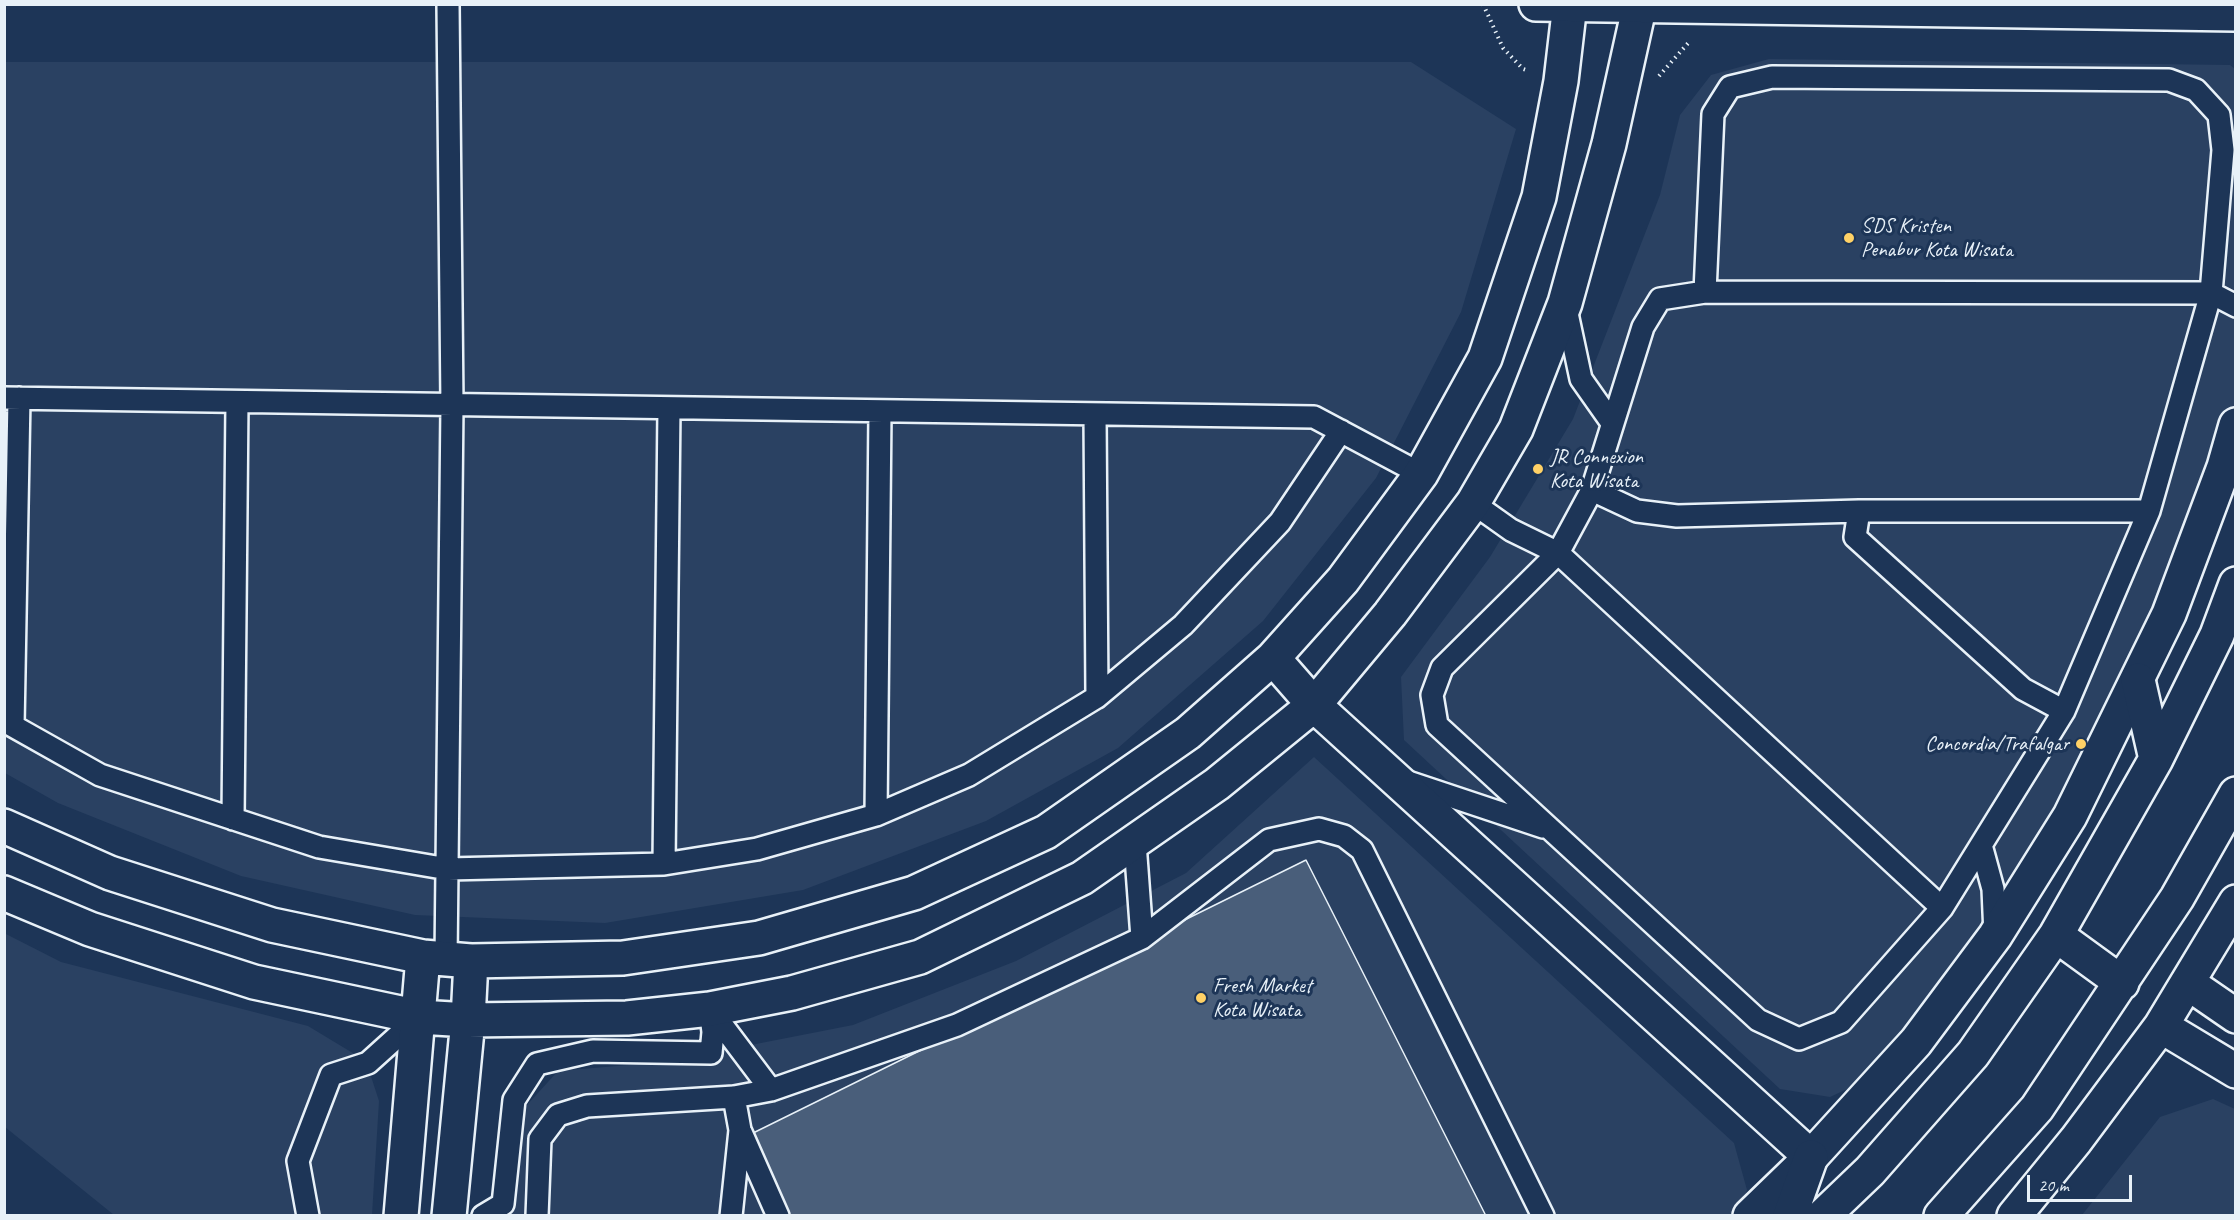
<!DOCTYPE html>
<html>
<head>
<meta charset="utf-8">
<style>
  body { margin:0 }
  #map { position:relative; width:2240px; height:1220px; overflow:hidden; background:#1d3557; font-family:Caveat,sans-serif }
  canvas { display:block }
  .frame { position:absolute; inset:0; border:6px solid #e8f1f8; pointer-events:none }
  .scale { position:absolute; left:2027px; top:1175px; width:105px; height:27px; box-sizing:border-box; border:3px solid #e8f1f8; border-top:0; padding-left:8px; font-size:18px; line-height:21px; white-space:nowrap; color:#e8f1f8; -webkit-text-stroke:4px #1d3557; paint-order:stroke }
</style>
</head>
<body>
<div id="map">
<canvas width="2240" height="1220"></canvas>
<div class="frame"></div>
<div class="scale">20 m</div>
</div>
<script>
const c = document.querySelector('canvas').getContext('2d');
c.lineJoin = 'round';
function fill(path, color) {
  c.fillStyle = color;
  c.fill(path, 'evenodd');
}
function shape(rows) {
  const path = new Path2D();
  for (const r of rows) {
    path.moveTo(r[0], r[1]);
    for (let i = 2; i < r.length; i += 2) path.lineTo(r[i], r[i + 1]);
  }
  return path;
}
function stroke(path, color, width, dash) {
  c.strokeStyle = color;
  c.lineWidth = width;
  c.lineCap = dash ? 'butt' : 'round';
  c.setLineDash(dash || []);
  c.stroke(path);
}
function label(font, color, halo, rows, align = 'center') {
  c.font = font + ' Caveat,sans-serif';
  c.lineWidth = 6;
  c.setLineDash([]);
  c.textBaseline = 'middle';
  c.strokeStyle = halo;
  c.fillStyle = color;
  for (const [text, x, y, turn = 0] of rows) {
    c.save();
    c.translate(x, y);
    c.rotate((+turn || 0) * Math.PI / 180);
    c.textAlign = isNaN(turn) ? turn : align;
    if (halo) c.strokeText(text, 0, 0);
    c.fillText(text, 0, 0);
    c.restore();
  }
}
const built = shape([
  [1769,59,2230,65,2235,69,2235,422,2118,741,1875,1076,1830,1097,1780,1089,1404,740,1401,677,1490,557,1573,419,1660,195,1680,115,1711,75],
  [5,62,1411,62,1516,129,1461,312,1376,478,1263,621,1118,748,986,821,803,890,605,923,415,915,241,876,58,803,5,773],
  [1314,757,1734,1143,1747,1190,1738,1216,494,1216,499,1170,527,1105,558,1071,664,1062,853,1025,1016,961,1186,873],
  [4,933,61,962,308,1026,366,1061,379,1101,372,1215,114,1215,5,1127],
  [2213,1099,2235,1109,2235,1215,2082,1215,2160,1117]
]);
const building = shape([
  [1306,860,1486,1216,783,1216,745,1137,1306,860]
]);
const path = shape([
  [1483,4,1503,48,1523,69,1529,71],
  [1659,76,1690,41]
]);
const service = shape([
  [1565,304,1581,379,1612,423],
  [4,398,1314,417,1421,474],
  [1095,414,1097,697],
  [1592,490,1558,553,1942,908],
  [1473,503,1511,530,1558,553,1442,668,1432,695,1437,725,1758,1020,1799,1039,1841,1022,1942,908,2064,711,2149,511,2211,293,2223,150,2219,115,2196,90,2169,80,1772,77,1730,87,1713,114,1705,292],
  [1859,511,1855,537,2023,689,2064,711],
  [2149,511,1859,511,1677,516,1637,511,1592,490,1643,327,1660,299,1705,292,2211,293,2236,306],
  [4,721,100,775,319,847,448,869,664,864,757,849,876,815,969,775,1097,697,1183,625,1280,522,1341,431],
  [13,726,19,398],
  [1405,781,1543,827],
  [876,815,880,411],
  [233,819,237,402],
  [1135,843,1142,938],
  [1981,845,1993,889,1995,935],
  [664,864,669,408],
  [446,960,452,405,448,4],
  [710,1009,771,1090],
  [734,1097,740,1130,778,1216],
  [308,1216,298,1161,331,1075,368,1063,419,1017],
  [483,1216,503,1204,514,1100,537,1064,593,1051,711,1053,713,1032,710,1009],
  [537,1216,540,1139,558,1115,587,1106,734,1097,771,1090,957,1025,1142,938,1269,840,1319,829,1344,836,1362,850,1543,1216],
  [731,1216,740,1130]
]);
const minor = shape([
  [1273,658,1314,705,1811,1157],
  [4,826,110,873,272,925,423,957,471,961,623,958,759,938,914,893,1046,832,1188,733,1273,658,1343,580,1421,474,1485,358,1539,197,1561,81,1570,4],
  [4,893,90,929,254,982,419,1017,468,1020,627,1018,710,1009,792,993,920,957,1082,878,1217,784,1314,705,1390,614,1473,503,1516,429,1565,303,1609,144,1640,4],
  [2188,983,2236,1016],
  [2161,1026,2236,1071],
  [401,1216,423,957],
  [449,1216,468,1020,471,961],
  [1750,1216,1811,1157,1916,1042,1995,936,2070,816,2169,614,2224,467,2236,425],
  [2014,1216,2076,1140,2161,1026,2236,902]
]);
const tertiary = shape([
  [1536,4,2236,14],
  [2138,680,2156,759],
  [2056,935,2122,983],
  [1790,1216,1811,1157],
  [1823,1216,1870,1171,1973,1054,2056,935,2156,759,2217,635,2236,584],
  [1941,1216,2037,1108,2177,898,2236,794]
]);
const markers = [
  [1849,238,6,"#ffd166"],
  [1538,469,6,"#ffd166"],
  [2081,744,6,"#ffd166"],
  [1201,998,6,"#ffd166"]
];
const poiNames = [
  ["SDS Kristen",1861,226],
  ["Penabur Kota Wisata",1861,250],
  ["JR Connexion",1550,457],
  ["Kota Wisata",1550,481],
  ["Concordia/Trafalgar",2069,744,"right"],
  ["Fresh Market",1213,986],
  ["Kota Wisata",1213,1010]
];
fill(built, '#2a4162');
fill(building, '#495e7a');
stroke(building, '#e8f1f8', 1.5);
stroke(service, '#e8f1f8', 26);
stroke(minor, '#e8f1f8', 38);
stroke(tertiary, '#e8f1f8', 38);
stroke(path, '#e8f1f8', 4, [1.5, 4.5]);
stroke(service, '#1d3557', 21);
stroke(minor, '#1d3557', 33);
stroke(tertiary, '#1d3557', 33);
for (const [x, y, r, color] of markers) {
  const dot = new Path2D();
  dot.arc(x, y, r, 0, 2 * Math.PI);
  c.fillStyle = color;
  c.fill(dot);
  stroke(dot, '#1d3557', 2);
}
label('21px', '#e8f1f8', '#1d3557', poiNames, 'left');
</script>
</body>
</html>
